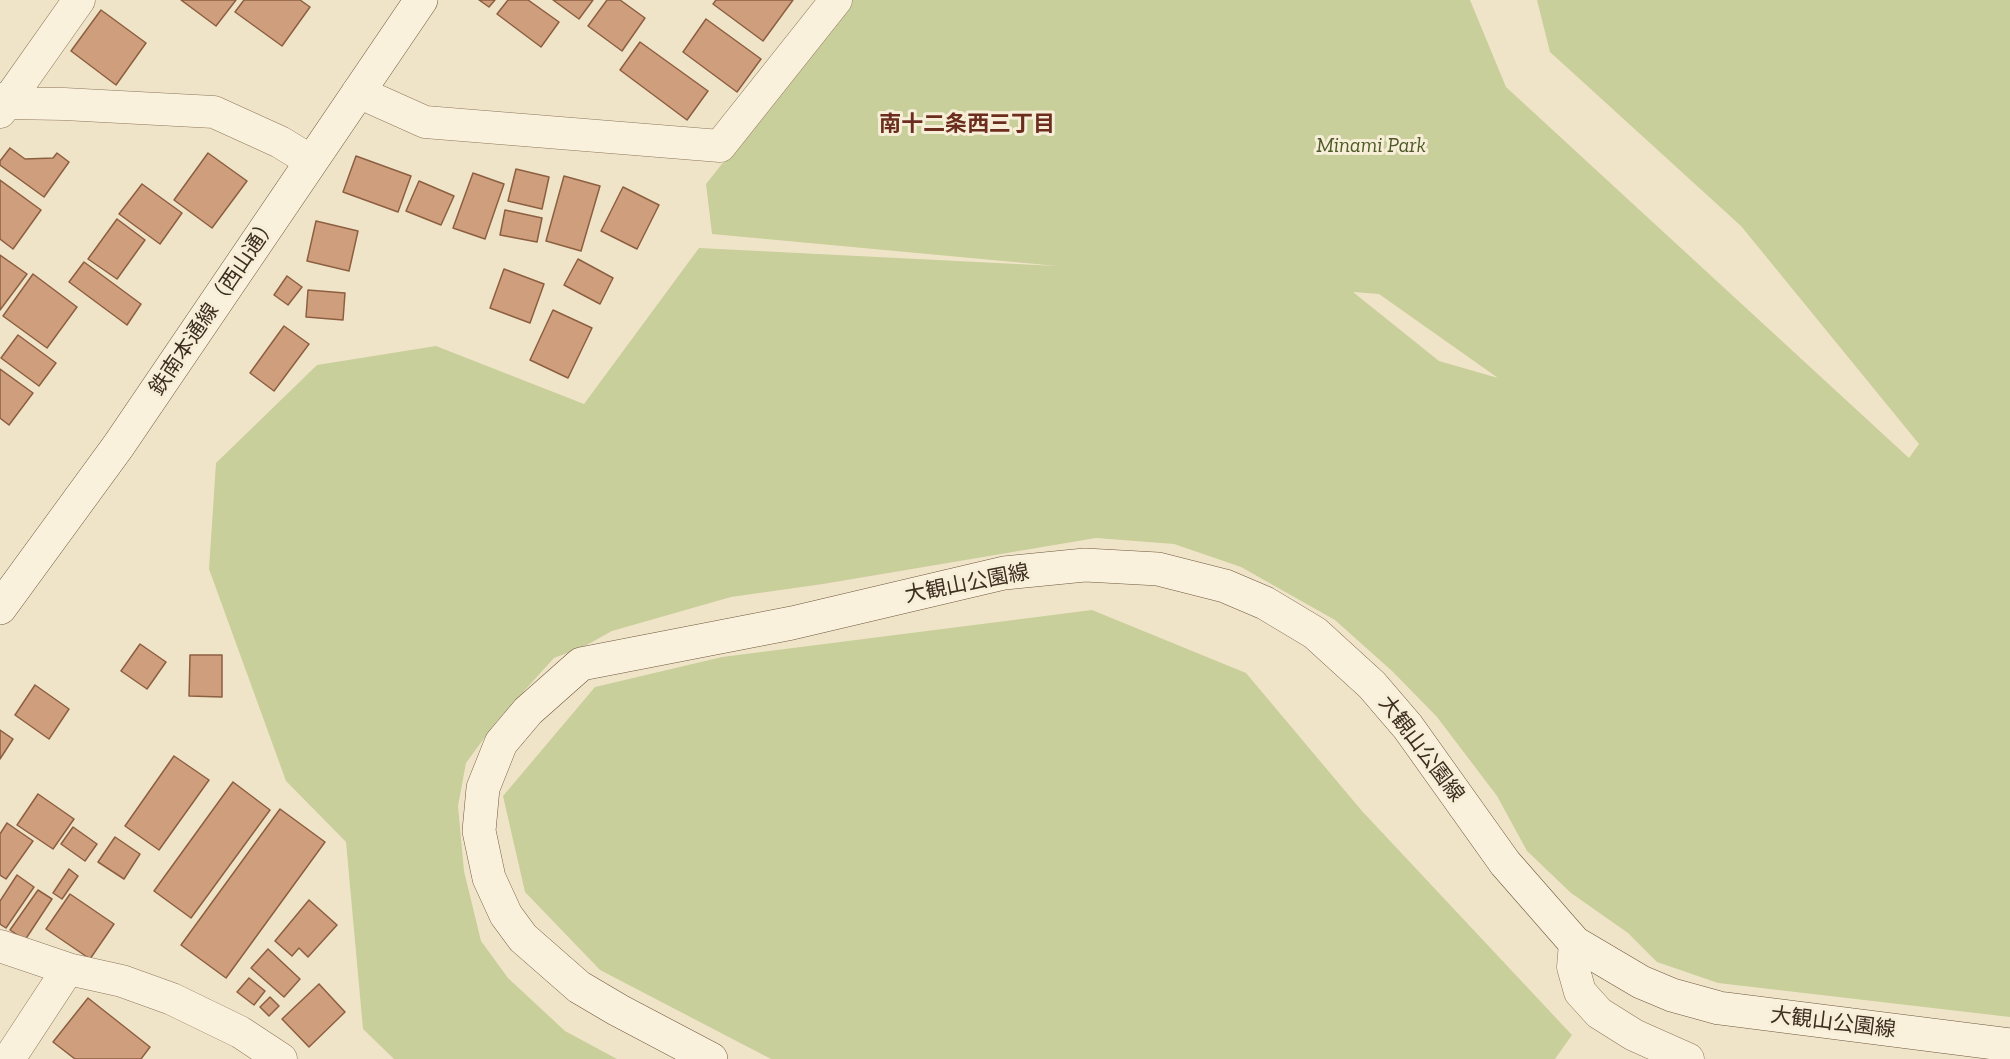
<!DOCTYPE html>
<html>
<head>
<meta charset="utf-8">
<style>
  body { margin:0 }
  canvas { display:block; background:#f0e4c8 }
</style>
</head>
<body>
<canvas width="2010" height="1059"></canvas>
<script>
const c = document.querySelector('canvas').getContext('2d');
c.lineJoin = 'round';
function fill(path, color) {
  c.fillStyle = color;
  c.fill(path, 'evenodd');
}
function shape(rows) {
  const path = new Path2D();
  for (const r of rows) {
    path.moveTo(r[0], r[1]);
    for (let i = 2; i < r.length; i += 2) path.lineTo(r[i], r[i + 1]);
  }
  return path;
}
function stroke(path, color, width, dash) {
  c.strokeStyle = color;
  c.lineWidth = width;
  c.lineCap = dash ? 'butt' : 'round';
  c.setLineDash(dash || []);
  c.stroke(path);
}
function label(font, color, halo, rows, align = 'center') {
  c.font = font + ' "Zilla Slab","Noto Sans JP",serif';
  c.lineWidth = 6;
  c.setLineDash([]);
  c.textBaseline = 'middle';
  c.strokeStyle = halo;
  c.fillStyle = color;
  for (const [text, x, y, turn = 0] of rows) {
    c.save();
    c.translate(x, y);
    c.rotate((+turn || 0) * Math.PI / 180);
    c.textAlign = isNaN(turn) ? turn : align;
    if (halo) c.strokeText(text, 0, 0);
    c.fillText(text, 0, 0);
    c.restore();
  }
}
const green = shape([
  [852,0,1470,0,1506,87,1909,458,1919,444,1741,226,1550,52,1537,0,2010,0,2010,1017,1718,983,1657,962,1628,933,1571,893,1527,851,1497,796,1437,717,1392,671,1335,620,1241,567,1174,544,1096,538,823,584,731,597,612,631,583,647,554,658,496,722,466,763,458,806,464,871,481,941,508,978,565,1031,617,1059,394,1059,363,1029,346,842,286,781,209,569,216,463,317,365,436,346,584,404,699,248,1057,266,712,234,706,184],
  [1353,292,1379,294,1498,378,1439,361],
  [1092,610,1246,673,1362,811,1572,1035,1555,1059,771,1059,600,970,525,892,503,796,595,687,722,657]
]);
const building = shape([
  [181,0,236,0,216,26,181,0],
  [244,0,300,0,310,7,282,46,235,12,244,0],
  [479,0,495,0,489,7,479,0],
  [508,0,528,0,559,22,541,47,497,14,508,0],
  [553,0,593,0,579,19,553,0],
  [607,0,620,0,645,18,622,51,588,26,607,0],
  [716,0,793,0,763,41,713,4,716,0],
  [101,10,146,43,116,85,71,51,101,10],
  [706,19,761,59,737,92,683,52,706,19],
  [640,42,708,91,687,120,620,70,640,42],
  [10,148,25,159,53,158,57,153,69,162,44,197,0,165,0,161,10,148],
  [208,153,247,181,212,228,174,200,208,153],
  [356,156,411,176,398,212,343,192,356,156],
  [516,169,549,177,542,209,508,201,516,169],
  [473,173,504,184,485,239,453,228,473,173],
  [564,176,600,186,581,251,546,241,564,176],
  [0,180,41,210,13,249,0,239,0,180],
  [419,181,454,196,441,225,406,211,419,181],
  [142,184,182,213,160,244,119,214,142,184],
  [623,187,659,205,637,249,601,231,623,187],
  [505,210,542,218,537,242,500,235,505,210],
  [117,219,145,240,117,279,88,259,117,219],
  [316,221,358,231,349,271,307,261,316,221],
  [0,255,27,274,0,310,0,255],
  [578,259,613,278,600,304,564,285,578,259],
  [84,262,141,304,127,325,69,282,84,262],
  [504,269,544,284,530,323,490,308,504,269],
  [33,274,77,307,47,348,3,316,33,274],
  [287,276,302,287,288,305,274,295,287,276],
  [308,290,345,293,343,320,306,317,308,290],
  [553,310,592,328,568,378,530,360,553,310],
  [284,326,309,344,274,391,250,373,284,326],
  [18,335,56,363,39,386,1,358,18,335],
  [0,369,33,393,9,425,0,418,0,369],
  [140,644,166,662,147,689,121,671,140,644],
  [190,655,222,655,222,697,189,696,190,655],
  [35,685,69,709,49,739,15,715,35,685],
  [0,730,13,739,0,759,0,730],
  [174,756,209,780,159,850,125,826,174,756],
  [233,782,270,810,191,918,154,891,233,782],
  [38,794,74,819,53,849,17,825,38,794],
  [280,809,325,842,226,978,181,945,280,809],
  [7,823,33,841,6,879,0,875,0,834,7,823],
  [73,827,97,844,85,861,61,844,73,827],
  [115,837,140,854,124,879,98,862,115,837],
  [69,869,78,876,62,899,53,893,69,869],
  [17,875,34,887,6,928,0,924,0,901,17,875],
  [38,890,52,899,25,940,10,930,38,890],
  [70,894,114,924,90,959,46,929,70,894],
  [309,900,337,925,308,957,299,948,292,956,275,941,309,900],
  [268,949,300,979,284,997,251,968,268,949],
  [249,978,265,991,254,1005,237,992,249,978],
  [319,984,345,1012,309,1047,282,1019,319,984],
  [270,997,279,1006,269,1016,260,1007,270,997],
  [88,998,150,1047,141,1059,75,1059,53,1042,88,998]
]);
const street = shape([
  [358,92,425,122,720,146,836,0],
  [0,99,6,103,64,104,214,112,280,142,311,161],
  [0,112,79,0],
  [1575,943,1573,967,1580,992,1599,1013,1634,1035,1688,1059],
  [0,946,68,969,122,981,172,999,240,1032,281,1059],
  [9,1059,68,969]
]);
const secondary = shape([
  [0,608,119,445,421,0],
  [711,1059,618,1010,579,987,523,938,506,915,489,878,479,831,483,788,501,743,528,711,581,664,792,623,1004,573,1085,565,1158,569,1225,586,1265,603,1315,633,1372,685,1408,727,1505,863,1575,943,1641,982,1672,995,1719,1008,2010,1045]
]);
const parkNames = [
  ["Minami Park",1371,146]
];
const streetNames = [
  ["鉄南本通線（西山通）",214,306,-56],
  ["大観山公園線",967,584,-11],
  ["大観山公園線",1421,749,53],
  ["大観山公園線",1833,1023,7]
];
const neighbourhoodNames = [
  ["南十二条西三丁目",967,125]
];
fill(green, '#c9cf9b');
fill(building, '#cf9f7d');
stroke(building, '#8d5f41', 1.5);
stroke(street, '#8d765c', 33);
stroke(secondary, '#6f573f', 34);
stroke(street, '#faf1dc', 32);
stroke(secondary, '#faf1dc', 33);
label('italic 21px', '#4d5a26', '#f7eed8', parkNames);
label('21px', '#3d2e20', '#f7eed8', streetNames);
label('bold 22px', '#6b2e1e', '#f7eed8', neighbourhoodNames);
</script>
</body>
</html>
